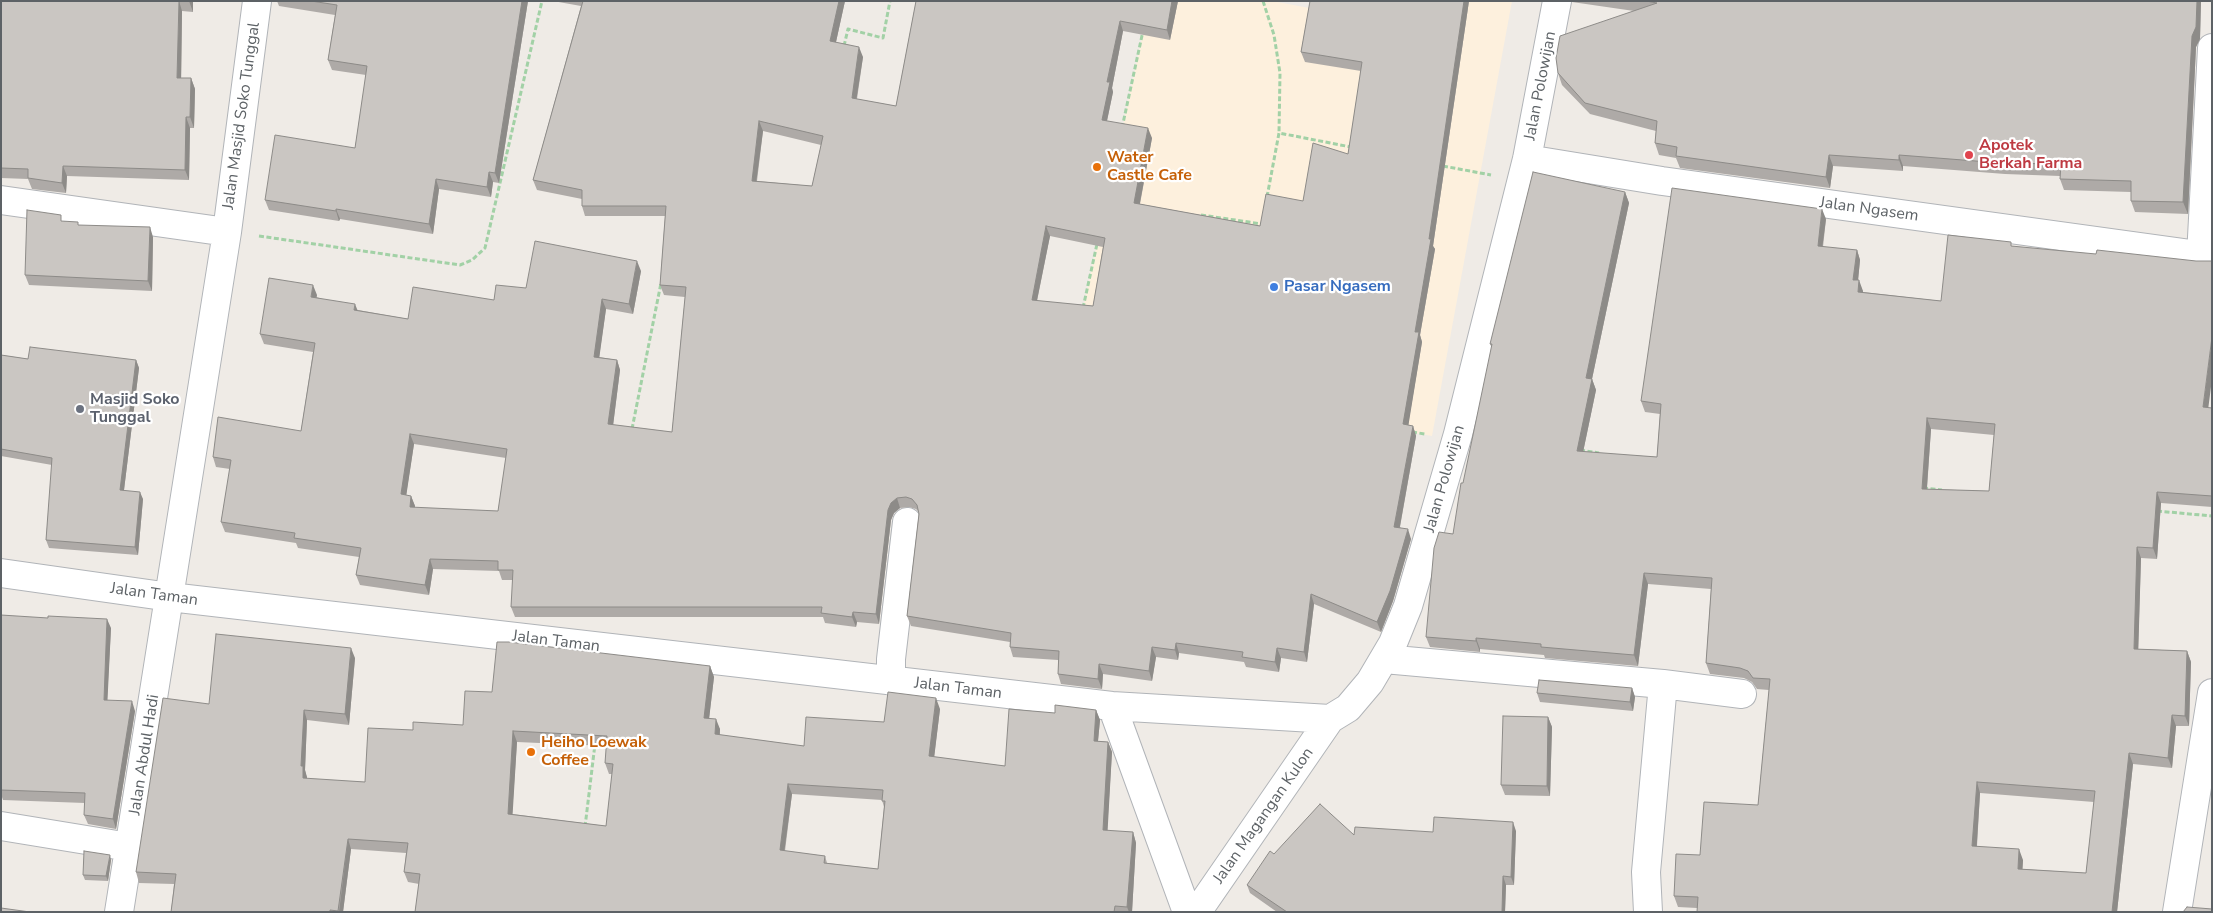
<!DOCTYPE html>
<html>
<head>
<meta charset="utf-8">
<style>
  body { margin:0 }
  #map { position:relative; width:2213px; height:913px; overflow:hidden; background:#efebe6; font-family:"Nunito Sans",sans-serif }
  canvas { display:block }
  .frame { position:absolute; inset:0; border:2px solid #5d6266; pointer-events:none }
</style>
</head>
<body>
<div id="map">
<canvas width="2213" height="913"></canvas>
<div class="frame"></div>
</div>
<script>
const c = document.querySelector('canvas').getContext('2d');
c.lineJoin = 'round';
function fill(path, color) {
  c.fillStyle = color;
  c.fill(path, 'evenodd');
}
function shape(rows) {
  const path = new Path2D();
  for (const r of rows) {
    path.moveTo(r[0], r[1]);
    for (let i = 2; i < r.length; i += 2) path.lineTo(r[i], r[i + 1]);
  }
  return path;
}
function stroke(path, color, width, dash) {
  c.strokeStyle = color;
  c.lineWidth = width;
  c.lineCap = dash ? 'butt' : 'round';
  c.setLineDash(dash || []);
  c.stroke(path);
}
function label(font, color, halo, rows, align = 'center') {
  c.font = font + ' "Nunito Sans",sans-serif';
  c.lineWidth = 4.5;
  c.setLineDash([]);
  c.textBaseline = 'middle';
  c.strokeStyle = halo;
  c.fillStyle = color;
  for (const [text, x, y, turn = 0] of rows) {
    c.save();
    c.translate(x, y);
    c.rotate((+turn || 0) * Math.PI / 180);
    c.textAlign = isNaN(turn) ? turn : align;
    if (halo) c.strokeText(text, 0, 0);
    c.fillText(text, 0, 0);
    c.restore();
  }
}
const commercial = shape([
  [1150,1,1272,1,1320,10,1322,1,1512,1,1432,436,1069,373]
]);
const path = shape([
  [1263,1,1274,35,1280,73,1279,133],
  [844,46,848,29,883,38,890,1],
  [1122,128,1143,31],
  [1443,166,1491,175],
  [1267,197,1279,133,1351,147],
  [1201,215,1262,224],
  [259,236,460,265,472,260,485,248,542,1],
  [1083,308,1097,244],
  [632,429,661,283],
  [1412,432,1425,434],
  [1580,450,1599,453],
  [1923,488,1942,490],
  [2157,511,2212,516],
  [585,827,595,744]
]);
const minor = shape([
  [1527,159,1662,181,2212,257],
  [1,200,227,232],
  [2201,256,2212,48],
  [1,573,170,597,1112,706,1330,719,1348,708,1370,682,1393,643,1408,606,1458,434,1527,159,1557,1],
  [1384,659,1663,684,1742,694],
  [891,681,891,659,907,522],
  [1112,706,1187,912],
  [1,826,129,847],
  [119,912,227,232,257,1],
  [1197,912,1330,719],
  [1648,912,1646,872,1663,684],
  [2177,912,2212,693]
]);
const wall = shape([
  [1,1,193,1,193,12,182,11,181,78,191,78,195,89,194,128,190,128,189,180,67,176,66,193,32,189,28,179,1,178],
  [277,1,528,1,499,183,493,182,491,197,439,189,433,234,340,219,339,221,269,210,265,200,355,148,366,75,332,70,328,60,335,15,279,6],
  [553,1,845,1,836,42,863,57,857,99,896,106,916,1,1178,1,1170,40,1123,31,1112,88,1113,92,1107,121,1152,138,1140,204,1260,226,1303,201,1348,154,1361,71,1305,62,1301,52,1310,1,1469,1,1433,246,1435,249,1420,335,1422,342,1408,425,1413,426,1416,436,1400,527,1411,539,1393,601,1381,632,1314,604,1307,662,1281,658,1279,672,1246,667,1244,662,1179,653,1178,660,1156,657,1152,681,1103,674,1102,689,1061,684,1058,674,1058,660,1013,657,1010,647,1010,642,911,626,907,616,919,512,916,509,909,507,900,508,894,513,891,520,879,624,857,622,856,627,825,623,823,617,515,617,511,607,513,580,502,580,499,571,433,569,429,595,360,585,356,575,359,557,298,548,296,543,225,532,221,522,230,469,216,467,213,457,301,431,313,352,264,344,260,334,317,295,316,297,358,310,408,319,494,300,526,288,641,271,633,314,606,309,599,357,617,360,620,370,613,425,672,432,685,297,664,295,660,285,665,216,585,216,582,206,582,199,537,190,533,180,581,6],
  [763,131,821,145,812,186,757,181],
  [1050,236,1103,247,1093,306,1037,301],
  [414,444,506,458,498,511,415,508,415,506,411,496,406,495],
  [1572,1,2201,1,2200,39,2196,47,2188,214,2135,212,2131,201,2131,192,2064,190,2060,179,2060,176,2005,174,1903,166,1903,171,1833,166,1830,188,1680,168,1676,158,1659,155,1655,143,1656,131,1590,114,1562,85,1558,73,1634,11,1572,2],
  [1625,192,1629,203,1592,379,1596,390,1583,452,1657,457,1660,414,1645,412,1641,401,1826,219,1823,247,1857,250,1860,260,1858,280,1863,292,1941,301,2013,246,2208,408,2212,408,2212,507,2161,503,2157,559,2141,558,2138,649,2187,651,2191,662,2189,726,2176,726,2172,768,2133,764,2117,912,1697,908,1678,907,1674,896,1700,855,1758,805,1769,690,1757,689,1752,682,1744,678,1710,674,1706,663,1711,589,1648,584,1638,666,1545,658,1544,655,1480,649,1480,652,1430,647,1426,637,1453,534,1492,348,1490,344],
  [1931,429,1994,435,1989,491,1927,489],
  [1980,793,2094,802,2086,873,2022,869,2023,860,1977,846],
  [64,221,80,226,153,237,152,291,29,285,25,275],
  [1,355,28,359,136,360,139,368,124,490,143,499,138,555,49,548,46,540,52,465,1,456],
  [1,615,111,628,107,700,135,711,116,829,88,824,84,815,85,803,3,800,1,794],
  [355,658,349,725,307,720,305,770,307,779,365,782,413,730,463,725,492,692,710,666,714,677,709,718,720,729,720,735,804,746,884,722,940,709,934,757,1005,766,1055,713,1096,710,1100,720,1098,741,1108,742,1112,752,1107,831,1133,832,1136,843,1132,912,415,912,419,884,408,882,404,872,406,853,351,849,343,912,171,912,174,884,139,883,136,872,209,704],
  [517,742,607,746,605,763,609,774,612,774,606,826,512,814],
  [792,794,882,800,884,807,878,869,827,863,825,856,785,851],
  [1632,688,1635,697,1633,711,1540,702,1537,693],
  [1548,717,1552,727,1550,796,1505,795,1501,785],
  [1516,831,1514,885,1506,885,1505,912,1277,912,1250,893,1247,885,1274,854,1354,835],
  [111,860,108,881,85,880,83,875]
]);
const shadedWall = shape([
  [179,1,182,11,181,88,177,78],
  [189,1,193,1,193,12],
  [522,1,528,1,499,183,495,173],
  [839,1,845,1,834,51,830,41],
  [1172,1,1178,1,1170,40,1167,30],
  [1464,1,1469,1,1433,246,1435,249,1420,335,1422,342,1407,434,1403,424,1415,332],
  [2197,1,2201,1,2200,39,2196,47,2188,214,2183,202,2192,36],
  [1120,21,1123,31,1112,88,1113,92,1105,130,1102,120,1107,82],
  [859,47,863,57,855,108,852,98],
  [191,78,195,89,194,128,190,117],
  [186,117,190,128,189,180,185,170],
  [759,121,763,131,755,191,752,181],
  [1148,128,1152,138,1138,213,1134,203],
  [1829,155,1833,166,1830,188,1826,177],
  [1899,155,1903,166,1903,171,1899,160],
  [63,166,67,176,66,193,62,183],
  [489,172,493,182,491,197,487,187],
  [436,179,439,189,433,234,429,224],
  [1625,192,1629,203,1592,379,1596,390,1581,462,1577,451,1586,378],
  [336,209,340,219,339,221,336,211],
  [1822,209,1826,219,1821,257,1818,246],
  [1046,226,1050,236,1035,310,1032,300],
  [150,227,153,237,152,291,148,281],
  [1857,250,1860,260,1857,291,1853,280],
  [637,261,641,271,633,314,629,304],
  [1859,280,1863,291,1862,302,1858,292],
  [313,285,317,295,315,307,311,297],
  [602,299,606,309,598,367,594,357],
  [355,304,359,314,354,310],
  [2212,337,2212,379,2207,418,2203,407],
  [136,360,139,368,123,498,120,490],
  [617,360,620,370,612,434,608,424],
  [1927,418,1931,429,1926,500,1922,489],
  [1413,426,1416,436,1398,537,1394,527],
  [410,434,414,444,405,504,401,494],
  [140,492,143,499,138,555,135,547],
  [2157,492,2161,503,2157,559,2153,548],
  [411,496,415,506,413,517,410,507],
  [897,498,900,508,894,513,891,520,879,624,876,614,888,510,891,503],
  [1408,529,1411,539,1393,601,1381,632,1377,622],
  [2137,547,2141,558,2138,660,2134,649],
  [430,559,433,569,429,595,425,585],
  [1644,573,1648,584,1638,666,1634,655],
  [1311,594,1314,604,1307,662,1304,652],
  [853,612,857,622,856,627,852,617],
  [107,619,111,628,107,710,104,700],
  [1476,638,1480,649,1480,652,1476,641],
  [1176,643,1179,653,1178,660,1175,650],
  [1152,647,1156,657,1152,681,1149,671],
  [351,648,355,658,349,725,345,714],
  [1277,648,1281,658,1279,672,1275,662],
  [2187,651,2191,662,2189,726,2185,716],
  [1099,664,1103,674,1102,689,1098,679],
  [710,666,714,677,708,728,704,718],
  [1632,688,1635,697,1633,711,1630,702],
  [936,698,940,709,933,767,929,756],
  [132,701,135,711,116,829,113,819],
  [304,710,307,720,305,770,307,777,307,789,303,778,301,766],
  [1096,710,1100,720,1097,751,1094,741],
  [2172,715,2176,726,2172,768,2168,758],
  [1548,717,1552,727,1550,796,1547,786],
  [716,719,720,729,719,745,715,734],
  [513,731,517,742,512,824,508,814],
  [1108,742,1112,752,1107,841,1103,830],
  [2129,753,2133,764,2117,912,2112,912],
  [1977,782,1980,793,1976,857,1972,846],
  [788,784,792,794,783,861,780,850],
  [1513,822,1516,831,1514,885,1511,877],
  [1133,832,1136,843,1132,912,1129,912,1127,907],
  [348,839,351,849,343,912,339,912],
  [2019,849,2023,860,2022,880,2018,869],
  [110,855,111,860,108,881,106,876],
  [1503,876,1506,885,1505,912,1502,912]
]);
const building = shape([
  [1,1,179,1,177,78,191,78,190,117,186,117,185,170,63,166,62,183,28,178,28,169,1,168,1,1],
  [311,1,522,1,495,173,489,172,487,187,436,179,429,224,336,209,336,211,265,200,275,135,355,148,367,66,328,60,337,5,311,1],
  [583,1,839,1,830,41,859,47,852,98,896,106,916,1,1172,1,1167,30,1120,21,1107,82,1110,82,1102,120,1148,128,1134,203,1260,226,1266,194,1303,201,1313,143,1348,154,1362,62,1301,52,1310,1,1464,1,1429,239,1431,239,1415,332,1419,332,1403,424,1413,426,1394,527,1408,529,1390,591,1377,622,1311,594,1304,652,1277,648,1275,662,1242,657,1243,652,1176,643,1175,650,1152,647,1149,671,1099,664,1098,679,1058,674,1059,651,1010,647,1011,633,907,616,919,514,917,505,912,499,906,497,897,498,891,503,888,510,876,614,853,612,852,617,821,613,822,607,511,607,513,570,498,570,498,561,430,559,425,585,356,575,361,548,294,538,295,533,221,522,231,460,213,457,218,417,301,431,315,343,260,334,269,278,313,285,311,297,355,304,354,310,408,319,413,287,494,300,496,285,526,288,535,241,637,261,629,304,602,299,594,357,617,360,608,424,672,432,686,287,660,285,666,206,582,206,582,190,533,180,583,1],
  [759,121,823,136,812,186,752,181,759,121],
  [1046,226,1105,238,1093,306,1032,300,1046,226],
  [410,434,507,449,498,511,410,507,411,496,401,494,410,434],
  [1646,1,2197,1,2196,27,2192,36,2183,202,2131,201,2131,181,2060,179,2061,164,2001,163,1899,155,1899,160,1829,155,1826,177,1676,156,1677,147,1655,143,1657,121,1585,103,1558,73,1556,58,1560,36,1657,3,1646,1],
  [1533,172,1625,192,1586,378,1592,379,1577,451,1657,457,1661,404,1641,401,1672,188,1822,209,1818,246,1857,250,1853,280,1859,280,1858,292,1941,301,1948,235,2011,242,2011,246,2096,254,2097,250,2196,261,2212,261,2212,337,2203,407,2212,408,2212,496,2157,492,2153,548,2137,547,2134,649,2187,651,2185,716,2172,715,2168,758,2129,753,2112,912,1697,912,1698,897,1674,896,1676,854,1700,855,1704,802,1758,805,1770,679,1753,678,1748,671,1740,668,1706,663,1712,578,1644,573,1634,655,1541,647,1541,644,1476,638,1476,641,1426,637,1434,548,1439,532,1453,534,1461,483,1463,483,1492,344,1490,344,1533,172],
  [1927,418,1995,424,1989,491,1922,489,1927,418],
  [1977,782,2095,791,2086,873,2018,869,2019,849,1972,846,1977,782],
  [27,210,61,215,61,221,78,222,78,225,150,227,148,281,25,275,27,210],
  [30,347,136,360,120,490,140,492,135,547,46,540,52,458,1,449,1,355,28,359,30,347],
  [1,615,48,618,48,616,107,619,104,700,132,701,113,819,84,815,85,793,1,790,1,615],
  [216,634,351,648,345,714,304,710,301,766,303,766,303,778,365,782,368,728,413,730,413,722,463,725,465,691,492,692,497,642,509,642,710,666,704,718,716,719,715,734,804,746,806,717,884,722,888,692,936,698,929,756,1005,766,1009,709,1055,713,1055,705,1096,710,1094,741,1108,742,1103,830,1133,832,1127,907,1115,906,1114,912,415,912,420,874,404,872,408,843,348,839,338,911,330,910,330,912,171,912,176,874,136,872,163,698,209,704,216,634],
  [513,731,607,736,605,763,613,764,606,826,508,814,513,731],
  [788,784,883,790,882,801,885,801,878,869,824,863,825,856,780,850,788,784],
  [1539,680,1632,688,1630,702,1537,693,1539,680],
  [1503,716,1548,717,1547,786,1501,785,1503,716],
  [1320,804,1354,835,1355,827,1433,832,1434,817,1513,822,1511,877,1503,876,1502,912,1287,912,1247,885,1270,851,1274,854,1320,804],
  [84,851,110,855,106,876,83,875,84,851],
  [2187,907,2212,909,2212,912,2183,912,2187,907],
  [1,908,30,912,1,912,1,908]
]);
const markers = [
  [1969,155,5,"#e0444e"],
  [1097,167,5,"#e8710a"],
  [1274,287,5,"#3f7fe0"],
  [80,409,5,"#6b7280"],
  [531,752,5,"#e8710a"]
];
const streetNames = [
  ["Jalan Polowijan",1541,86,-79],
  ["Jalan Masjid Soko Tunggal",242,116,-82],
  ["Jalan Ngasem",1869,210,8],
  ["Jalan Polowijan",1445,479,-74],
  ["Jalan Taman",154,595,8],
  ["Jalan Taman",556,642,7],
  ["Jalan Taman",958,689,7],
  ["Jalan Abdul Hadi",145,755,-81],
  ["Jalan Magangan Kulon",1264,816,-55]
];
const healthNames = [
  ["Apotek",1979,146],
  ["Berkah Farma",1979,164]
];
const foodNames = [
  ["Water",1107,158],
  ["Castle Cafe",1107,176],
  ["Heiho Loewak",541,743],
  ["Coffee",541,761]
];
const shopNames = [
  ["Pasar Ngasem",1284,287]
];
const worshipNames = [
  ["Masjid Soko",90,400],
  ["Tunggal",90,418]
];
fill(commercial, '#fdf0dd');
stroke(minor, '#b1b4b8', 30);
stroke(path, '#a2d1a6', 3, [5, 2.5]);
stroke(minor, '#fff', 28);
fill(wall, '#aeaaa7');
fill(shadedWall, '#8d8b88');
fill(building, '#cac6c2');
stroke(building, '#8d8b88', 1);
for (const [x, y, r, color] of markers) {
  const dot = new Path2D();
  dot.arc(x, y, r, 0, 2 * Math.PI);
  c.fillStyle = color;
  c.fill(dot);
  stroke(dot, '#fff', 2);
}
label('16px', '#5d6266', '#fff', streetNames);
label('bold 16px', '#be3a42', '#fff', healthNames, 'left');
label('bold 16px', '#c56008', '#fff', foodNames, 'left');
label('bold 16px', '#366cbe', '#fff', shopNames, 'left');
label('bold 16px', '#5b616d', '#fff', worshipNames, 'left');
</script>
</body>
</html>
